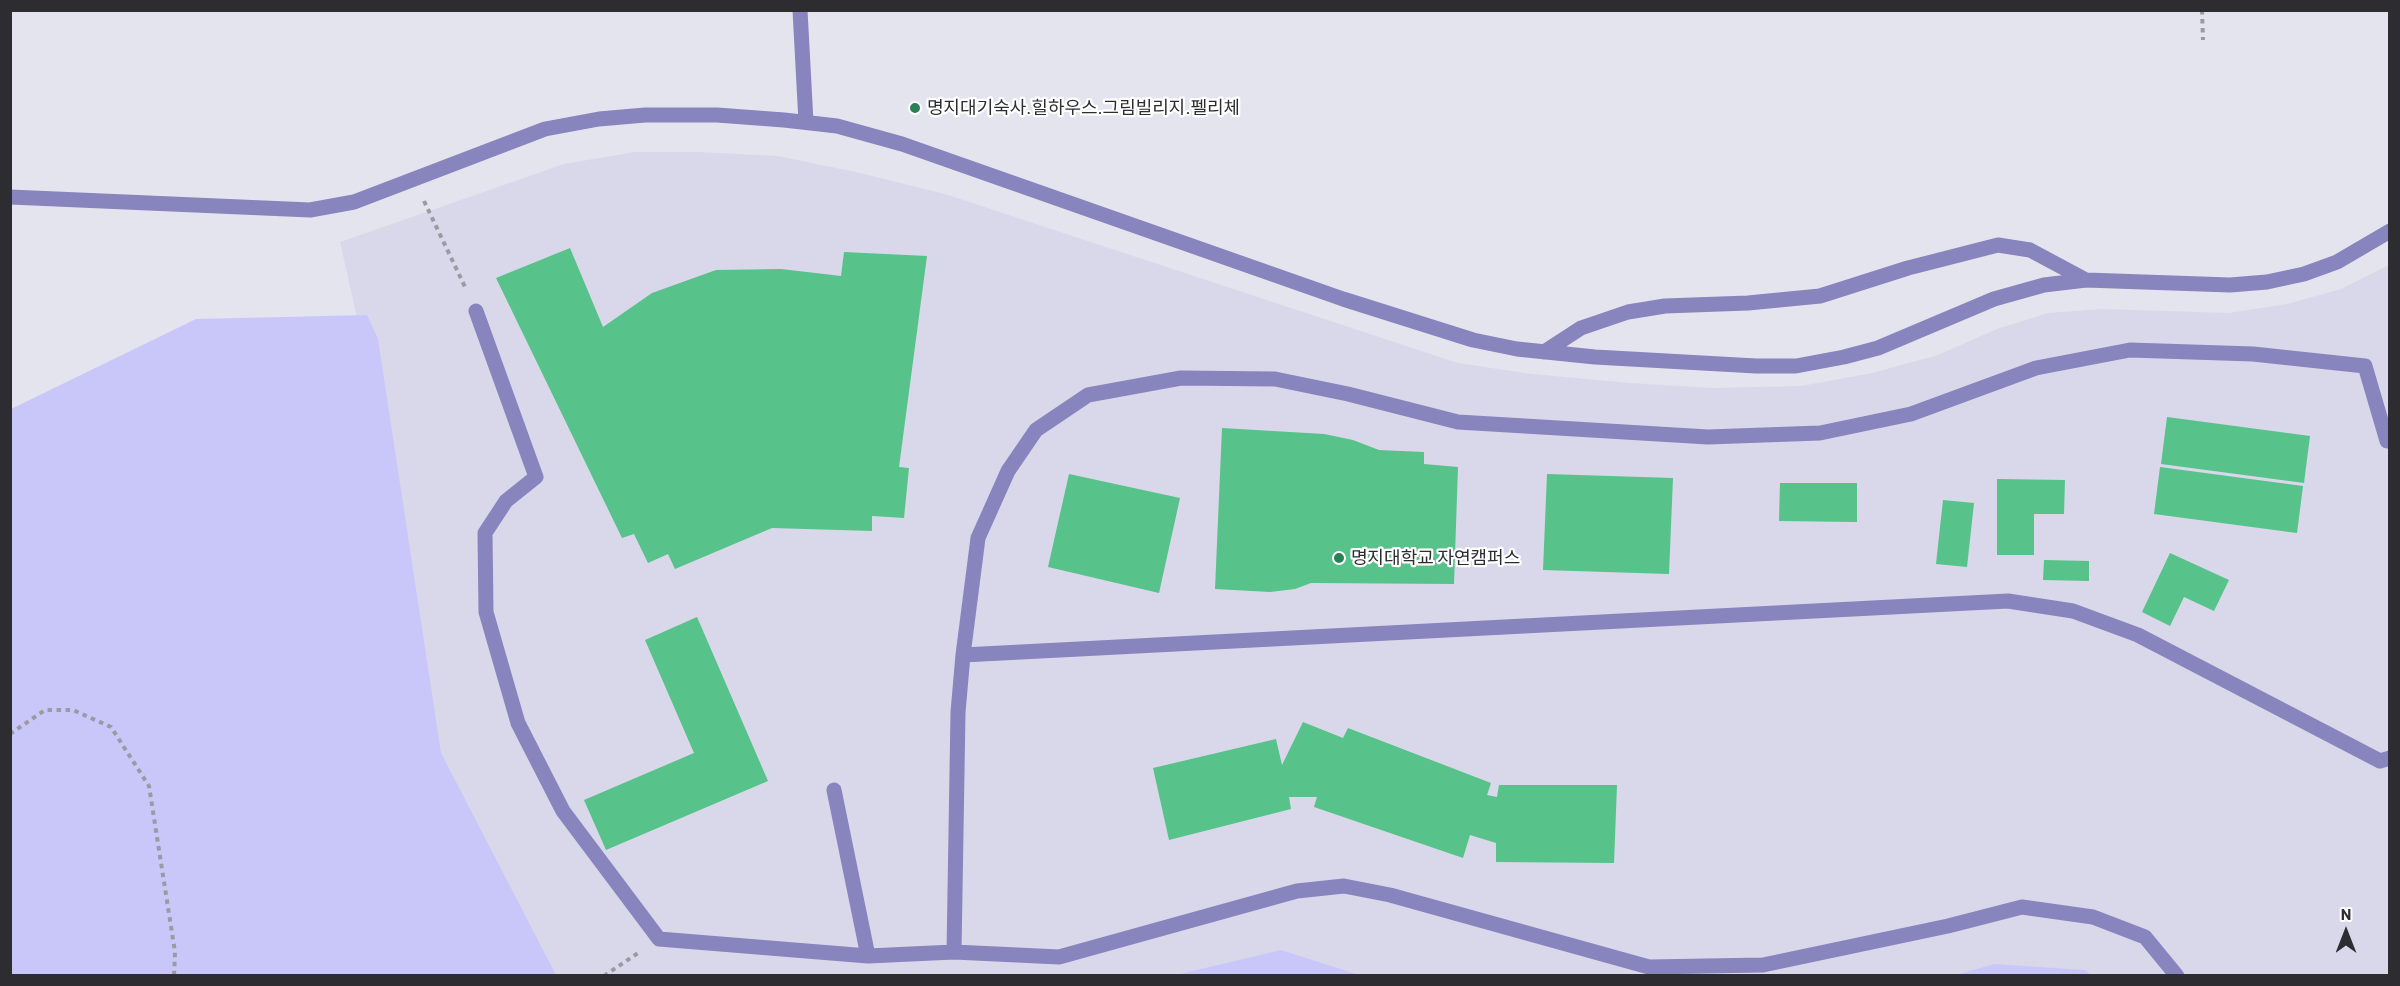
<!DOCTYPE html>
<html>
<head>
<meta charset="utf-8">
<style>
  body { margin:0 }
  #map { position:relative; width:2400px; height:986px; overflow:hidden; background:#e4e4ee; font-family:Barlow,sans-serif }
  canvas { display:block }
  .frame { position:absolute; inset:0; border:12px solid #2d2d31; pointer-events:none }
  .north { position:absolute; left:2316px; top:902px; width:60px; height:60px; -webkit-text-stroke:4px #fff; paint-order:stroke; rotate:0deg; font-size:16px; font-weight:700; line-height:24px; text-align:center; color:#2d2d31 }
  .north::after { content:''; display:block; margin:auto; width:21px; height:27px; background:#2d2d31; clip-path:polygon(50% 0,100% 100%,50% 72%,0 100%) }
</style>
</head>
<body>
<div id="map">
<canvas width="2400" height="986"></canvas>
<div class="frame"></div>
<div class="north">N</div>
</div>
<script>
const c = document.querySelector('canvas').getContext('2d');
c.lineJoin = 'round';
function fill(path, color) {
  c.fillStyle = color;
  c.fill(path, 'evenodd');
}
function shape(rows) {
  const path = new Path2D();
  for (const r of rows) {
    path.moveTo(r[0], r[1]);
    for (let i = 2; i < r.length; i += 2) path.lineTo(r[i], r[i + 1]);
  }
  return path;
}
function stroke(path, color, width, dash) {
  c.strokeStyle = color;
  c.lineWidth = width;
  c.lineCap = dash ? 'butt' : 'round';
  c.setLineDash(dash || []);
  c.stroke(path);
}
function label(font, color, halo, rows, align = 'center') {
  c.font = font + ' Barlow,"Noto Sans KR",sans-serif';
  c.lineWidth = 4.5;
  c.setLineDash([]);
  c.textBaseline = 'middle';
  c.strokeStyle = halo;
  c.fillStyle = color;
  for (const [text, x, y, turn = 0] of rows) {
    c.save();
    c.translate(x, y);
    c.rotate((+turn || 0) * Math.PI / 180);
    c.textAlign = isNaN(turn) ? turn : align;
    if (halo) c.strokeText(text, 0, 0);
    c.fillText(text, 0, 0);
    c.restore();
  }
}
const built = shape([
  [635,152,699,152,778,156,860,173,945,194,1458,363,1532,374,1630,383,1712,388,1801,386,1872,373,1938,355,1997,329,2048,313,2102,309,2229,313,2287,304,2341,289,2389,265,2389,975,207,975,388,456,340,242,564,164]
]);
const green = shape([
  [367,315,378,339,441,753,556,975,11,975,11,409,196,319],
  [1281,950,1359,975,1178,975,1184,973],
  [1994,964,2085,970,2091,975,1956,975]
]);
const building = shape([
  [570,248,603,327,652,293,716,270,781,269,841,276,844,252,927,256,899,467,909,468,904,518,872,516,872,531,772,528,675,569,668,554,648,563,634,534,622,538,496,278],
  [2167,417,2310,436,2304,483,2161,464],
  [1222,428,1324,434,1353,440,1379,450,1424,452,1424,464,1458,467,1454,584,1311,583,1295,589,1270,592,1215,589],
  [2160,467,2303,486,2297,533,2154,514],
  [1069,474,1180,498,1159,593,1048,567],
  [1547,474,1673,478,1669,574,1543,570],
  [1997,479,2065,480,2064,514,2034,514,2034,555,1997,555],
  [1780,483,1857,483,1857,522,1779,521],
  [1943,500,1974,503,1967,567,1936,564],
  [2170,553,2229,580,2214,611,2184,597,2170,626,2142,612],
  [2044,560,2089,561,2089,581,2043,580],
  [697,617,768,781,606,850,584,800,694,753,645,640],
  [1303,722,1343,738,1348,728,1491,783,1487,795,1497,797,1499,785,1617,785,1614,863,1496,862,1496,843,1470,835,1463,858,1314,807,1317,797,1289,797,1291,809,1169,840,1153,768,1276,739,1282,765]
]);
const path = shape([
  [2202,10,2203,40],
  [424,201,466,289],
  [10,734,45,710,73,710,111,727,149,786,175,952,174,976],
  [604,976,638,953]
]);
const minor = shape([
  [800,10,806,122],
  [10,197,310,210,354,202,545,129,599,119,645,115,717,115,784,120,837,126,902,144,1343,299,1473,340,1517,349,1595,357,1756,366,1796,366,1844,357,1878,348,1994,299,2044,285,2086,280,2230,285,2267,282,2304,274,2337,262,2390,231],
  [476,311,536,477,506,501,485,533,486,612,518,723,563,811,659,939,868,956,954,952,1059,957,1297,891,1344,886,1390,895,1649,967,1763,965,1948,926,2022,907,2093,917,2145,937,2177,976],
  [1544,352,1581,328,1628,312,1665,306,1748,303,1820,296,1908,268,1998,245,2030,250,2086,280],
  [963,655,2008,601,2073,611,2138,635,2380,761,2390,758],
  [834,790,868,956],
  [954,952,958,712,963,655,978,538,1008,471,1036,430,1088,395,1181,378,1275,379,1348,394,1458,422,1708,437,1820,433,1911,414,2036,368,2130,350,2253,354,2365,366,2387,441,2390,441]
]);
const markers = [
  [915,108,6,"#298155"],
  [1339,558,6,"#298155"]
];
const poiNames = [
  ["명지대기숙사.힐하우스.그림빌리지.펠리체",927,108],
  ["명지대학교 자연캠퍼스",1351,558]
];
fill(built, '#d8d8ea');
fill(green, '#c9c7fa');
fill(building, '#57c28a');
stroke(path, '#9a9aa2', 4, [4.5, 4.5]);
stroke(minor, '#8884bd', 15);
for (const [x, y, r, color] of markers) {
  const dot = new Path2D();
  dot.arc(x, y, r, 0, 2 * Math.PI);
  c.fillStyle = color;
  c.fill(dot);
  stroke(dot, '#fff', 2);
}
label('18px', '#2d2d31', '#fff', poiNames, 'left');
</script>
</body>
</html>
